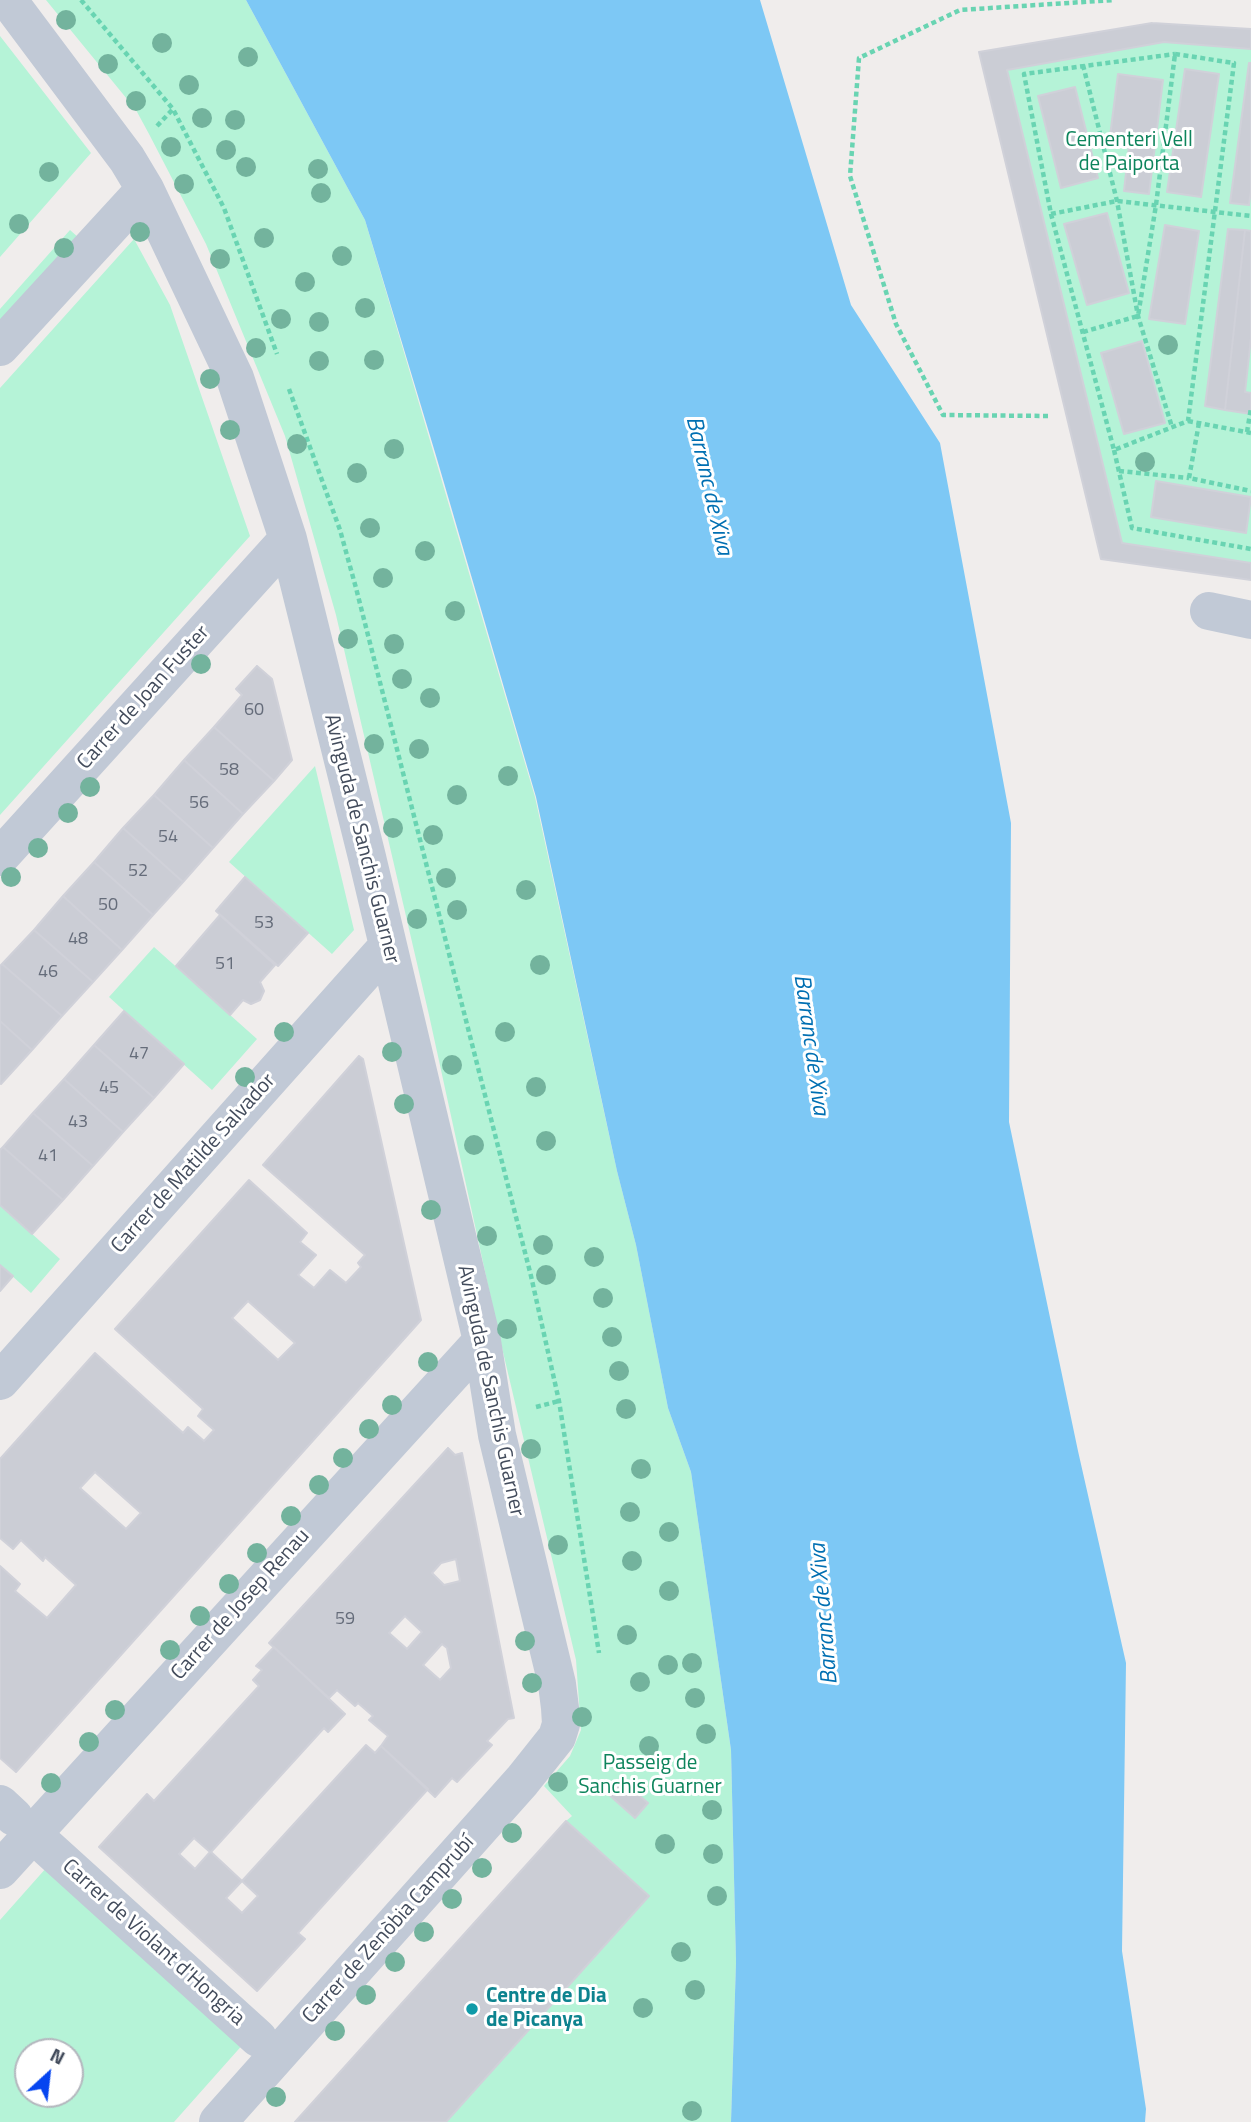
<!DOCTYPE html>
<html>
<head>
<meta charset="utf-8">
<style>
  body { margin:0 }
  #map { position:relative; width:1251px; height:2122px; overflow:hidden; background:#f0edec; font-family:"Titillium Web",sans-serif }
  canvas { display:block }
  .north { position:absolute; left:14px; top:2038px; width:70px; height:70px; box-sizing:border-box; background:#fff; border:2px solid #b4b7be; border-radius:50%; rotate:27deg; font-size:19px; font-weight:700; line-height:28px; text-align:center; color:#434c5c }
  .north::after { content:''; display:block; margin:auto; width:24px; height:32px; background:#0645f0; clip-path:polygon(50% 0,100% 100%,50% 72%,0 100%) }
</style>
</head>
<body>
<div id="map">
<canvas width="1251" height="2122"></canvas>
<div class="north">N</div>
</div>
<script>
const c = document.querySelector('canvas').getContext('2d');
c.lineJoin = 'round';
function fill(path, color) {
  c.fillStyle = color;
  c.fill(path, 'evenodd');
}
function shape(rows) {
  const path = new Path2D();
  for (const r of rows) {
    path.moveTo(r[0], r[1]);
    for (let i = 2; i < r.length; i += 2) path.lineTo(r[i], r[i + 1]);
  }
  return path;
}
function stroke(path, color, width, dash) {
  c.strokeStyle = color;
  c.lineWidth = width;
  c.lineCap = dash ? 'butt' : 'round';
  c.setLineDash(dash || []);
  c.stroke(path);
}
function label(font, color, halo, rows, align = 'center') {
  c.font = font + ' "Titillium Web",sans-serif';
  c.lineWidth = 6;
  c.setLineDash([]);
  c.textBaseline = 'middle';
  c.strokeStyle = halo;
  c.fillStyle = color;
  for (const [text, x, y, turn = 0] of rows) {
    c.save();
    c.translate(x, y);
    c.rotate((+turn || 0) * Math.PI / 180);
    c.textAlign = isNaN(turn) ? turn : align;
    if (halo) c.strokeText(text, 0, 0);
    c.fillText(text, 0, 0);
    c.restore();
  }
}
const green = shape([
  [46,0,246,0,365,220,535,797,617,1171,636,1245,668,1408,691,1472,731,1750,736,1962,731,2122,446,2122,649,1896,566,1821,572,1816,544,1786,570,1756,581,1730,576,1660,498,1331,429,1015,336,615,285,436,206,244,149,134,136,110],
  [1152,23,1251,29,1251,580,1101,559,979,52],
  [0,36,91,153,0,257],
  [70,230,79,238,0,329,0,309],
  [134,239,170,305,250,536,0,815,0,388],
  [315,766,354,930,332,954,229,862],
  [154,947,257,1039,212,1090,109,997],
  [0,1205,60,1259,31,1293,0,1265],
  [47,1867,245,2042,174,2122,0,2122,0,1920],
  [28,2052,70,2052,70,2094,28,2094]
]);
const water = shape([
  [246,0,760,0,851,305,940,443,1011,823,1009,1122,1078,1451,1126,1663,1122,1951,1146,2109,1145,2122,731,2122,736,1962,731,1750,691,1472,668,1408,636,1245,617,1171,536,797,437,459,365,220]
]);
const building = shape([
  [1152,23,1251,29,1251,49,1164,42,1007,70,1122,543,1251,563,1251,580,1101,559,979,52,1152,23],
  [1249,63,1251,63,1251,191,1249,205,1230,203,1249,63],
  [1185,69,1219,74,1201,197,1167,192,1185,69],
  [1118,74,1163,80,1149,194,1124,191,1129,146,1109,144,1118,74],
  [1075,87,1098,178,1061,188,1038,96,1075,87],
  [1107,213,1129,293,1087,305,1064,224,1107,213],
  [1165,225,1199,231,1185,324,1149,319,1165,225],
  [1228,229,1245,230,1225,410,1205,406,1228,229],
  [1245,230,1251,231,1251,338,1245,392,1251,393,1251,414,1225,410,1245,230],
  [1142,341,1165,423,1124,434,1101,353,1142,341],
  [1156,481,1251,497,1246,533,1151,517,1156,481],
  [257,666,272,679,292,760,274,781,214,727,242,695,236,689,257,666],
  [214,727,274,781,243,814,184,760,214,727],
  [184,760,243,814,213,848,154,795,184,760],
  [154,795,213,848,183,882,123,828,154,795],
  [123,828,183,882,153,915,94,862,123,828],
  [94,862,153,915,122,950,63,896,94,862],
  [245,877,308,933,278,966,216,911,245,877],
  [63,896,122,950,93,982,34,930,63,896],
  [220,915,275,965,260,982,264,991,260,1000,251,1004,243,1000,230,1015,176,966,220,915],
  [34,930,93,982,62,1016,2,964,34,930],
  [2,964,62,1016,32,1050,0,1021,0,966,2,964],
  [124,1011,184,1064,154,1098,94,1045,124,1011],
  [0,1021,32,1050,1,1084,0,1083,0,1021],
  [94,1045,154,1098,123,1132,64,1079,94,1045],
  [359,1056,363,1059,421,1320,16,1772,0,1758,0,1566,20,1584,15,1591,47,1618,76,1585,45,1557,43,1561,21,1540,13,1549,0,1538,0,1459,95,1353,183,1433,188,1427,204,1441,214,1430,198,1416,203,1409,115,1329,249,1180,307,1233,300,1242,316,1255,298,1275,314,1288,330,1270,346,1283,361,1267,358,1263,365,1255,263,1165,359,1056],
  [248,1301,295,1343,278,1360,232,1318,248,1301],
  [95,1472,141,1513,126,1529,80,1488,95,1472],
  [64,1079,123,1132,93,1166,33,1113,64,1079],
  [33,1113,93,1166,63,1200,3,1147,33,1113],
  [3,1147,63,1200,32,1234,0,1205,0,1150,3,1147],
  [0,1265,13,1276,0,1291,0,1265],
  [448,1448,455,1455,462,1453,514,1718,508,1719,487,1741,492,1745,457,1782,452,1778,435,1797,381,1746,388,1736,369,1720,373,1716,358,1703,355,1706,337,1690,329,1698,269,1643,448,1448],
  [456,1559,460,1581,444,1585,432,1573,441,1563,456,1559],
  [405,1616,422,1632,407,1649,389,1633,405,1616],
  [442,1644,447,1648,451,1668,440,1680,423,1665,442,1644],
  [274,1647,345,1714,328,1732,324,1728,211,1852,242,1881,366,1745,375,1753,381,1746,428,1789,298,1933,305,1939,257,1991,99,1847,147,1794,154,1801,259,1686,253,1680,262,1670,256,1666,274,1647],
  [194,1838,210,1852,195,1869,179,1854,194,1838],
  [242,1881,258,1896,242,1913,226,1898,242,1881],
  [620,1779,648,1803,635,1818,607,1793,620,1779],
  [566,1821,649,1896,446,2122,295,2122,566,1821]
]);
const path = shape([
  [81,0,173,109,224,208,277,354],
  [1175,54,1234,63,1188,421,1114,450,1051,214,1024,74,1175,54],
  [1083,65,1117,201,1138,316,1172,427],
  [157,126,173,109],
  [1051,214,1117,201,1251,216],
  [1083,332,1138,316,1156,205,1175,54],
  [289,389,340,530,356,588,531,1276,559,1401,599,1653],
  [1048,416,943,415,896,324,850,176,859,58,960,10,1114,0],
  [1188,421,1251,433],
  [1199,423,1189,478,1251,491],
  [1247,432,1251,408],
  [1114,450,1132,528,1251,549],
  [1119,471,1189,478],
  [536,1407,559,1401]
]);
const minor = shape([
  [8,0,127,159,145,189,235,378,288,539,367,857,482,1341,497,1435,557,1684,560,1708,561,1724,557,1737,522,1781,218,2122],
  [0,347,145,189],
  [1209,611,1251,620],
  [0,857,288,539],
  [0,1381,388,946],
  [0,1804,14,1817],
  [48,1848,258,2038],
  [0,1870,482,1341]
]);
const trees = [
  [66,20],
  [162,43],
  [248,57],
  [108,64],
  [189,85],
  [136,101],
  [202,118],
  [235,120],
  [171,147],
  [226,150],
  [246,167],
  [318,169],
  [49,172],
  [184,184],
  [321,193],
  [19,224],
  [140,232],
  [264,238],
  [64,248],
  [342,256],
  [220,259],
  [305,282],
  [365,308],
  [281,319],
  [319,322],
  [1168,345],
  [256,348],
  [374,360],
  [319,361],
  [210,379],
  [230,430],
  [297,444],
  [394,449],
  [1145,462],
  [357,473],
  [370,528],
  [425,551],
  [383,578],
  [455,611],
  [348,639],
  [394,644],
  [201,664],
  [402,679],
  [430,698],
  [374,744],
  [419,749],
  [508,776],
  [90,787],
  [457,795],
  [68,813],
  [393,828],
  [433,835],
  [38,848],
  [11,877],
  [446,878],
  [526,890],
  [457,910],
  [417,919],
  [540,965],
  [284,1032],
  [505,1032],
  [392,1052],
  [452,1065],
  [245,1077],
  [536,1087],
  [404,1104],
  [546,1141],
  [474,1145],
  [431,1210],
  [487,1236],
  [543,1245],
  [594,1257],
  [546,1275],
  [603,1298],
  [507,1329],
  [612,1337],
  [428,1362],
  [619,1371],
  [392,1405],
  [626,1409],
  [369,1429],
  [531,1449],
  [343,1458],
  [641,1469],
  [319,1485],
  [630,1512],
  [291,1516],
  [669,1532],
  [558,1545],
  [257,1553],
  [632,1561],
  [229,1584],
  [669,1591],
  [200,1616],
  [627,1635],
  [525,1641],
  [170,1650],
  [692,1663],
  [668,1665],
  [640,1682],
  [532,1683],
  [695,1698],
  [115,1710],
  [582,1717],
  [706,1734],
  [89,1742],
  [649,1746],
  [558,1782],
  [51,1783],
  [712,1810],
  [512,1833],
  [665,1844],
  [713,1854],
  [482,1868],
  [717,1896],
  [452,1899],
  [424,1932],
  [681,1952],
  [395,1962],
  [695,1990],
  [366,1995],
  [643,2008],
  [335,2031],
  [276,2097],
  [692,2111]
];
const markers = [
  [472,2009,7,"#0f9aa8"]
];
const numberNames = [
  ["60",254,711],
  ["58",229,771],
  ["56",199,804],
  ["54",168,838],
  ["52",138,872],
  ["50",108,906],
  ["53",264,924],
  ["48",78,940],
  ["51",225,965],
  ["46",48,973],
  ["47",139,1055],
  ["45",109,1089],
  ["43",78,1123],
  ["41",48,1157],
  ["59",345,1620]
];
const parkNames = [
  ["Cementeri Vell",1129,141],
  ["de Paiporta",1129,165],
  ["Passeig de",650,1764],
  ["Sanchis Guarner",650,1788]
];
const streetNames = [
  ["Carrer de Joan Fuster",144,698,-48],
  ["Avinguda de Sanchis Guarner",361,839,76],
  ["Carrer de Matilde Salvador",194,1164,-48],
  ["Avinguda de Sanchis Guarner",490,1391,78],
  ["Carrer de Josep Renau",241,1605,-48],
  ["Carrer de Zenòbia Camprubí",389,1930,-48],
  ["Carrer de Violant d'Hongria",153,1943,42]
];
const cultureNames = [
  ["Centre de Dia",486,1997],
  ["de Picanya",486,2021]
];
const waterNames = [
  ["Barranc de Xiva",708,486,77],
  ["Barranc de Xiva",810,1045,82],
  ["Barranc de Xiva",825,1614,-95]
];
fill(green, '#b5f3d7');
fill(water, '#7dc8f5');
fill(building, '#cbcdd5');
stroke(building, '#d0d1d9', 2);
stroke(path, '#69d4b2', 4.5, [5, 3.5]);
stroke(minor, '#c1c9d6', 38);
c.fillStyle = '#73b39d';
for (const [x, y] of trees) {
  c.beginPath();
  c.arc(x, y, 10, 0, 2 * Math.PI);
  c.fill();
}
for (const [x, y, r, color] of markers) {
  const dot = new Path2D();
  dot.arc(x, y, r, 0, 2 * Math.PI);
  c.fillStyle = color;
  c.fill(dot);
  stroke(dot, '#fff', 2.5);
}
label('18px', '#656c7a', null, numberNames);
label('21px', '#0d845c', '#fff', parkNames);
label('21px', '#434c5c', '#fff', streetNames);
label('bold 21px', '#0d838f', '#fff', cultureNames, 'left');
label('italic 23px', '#006fb2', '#fff', waterNames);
</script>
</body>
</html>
